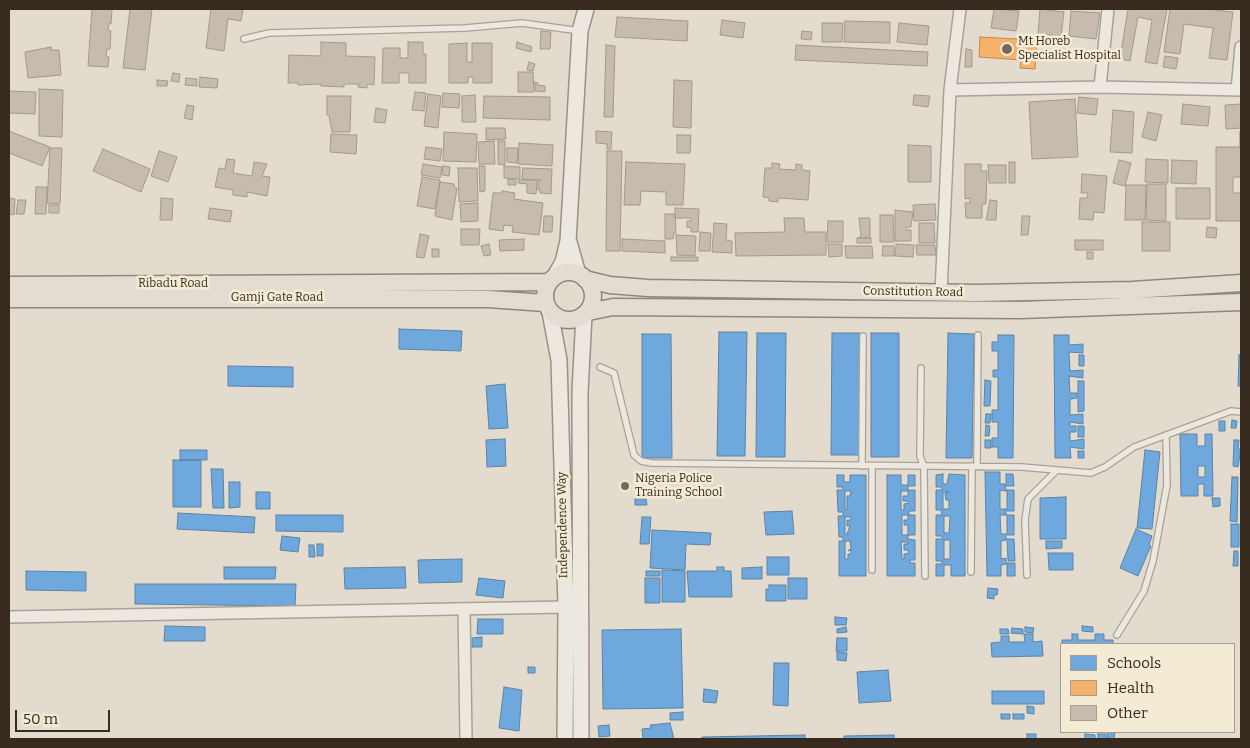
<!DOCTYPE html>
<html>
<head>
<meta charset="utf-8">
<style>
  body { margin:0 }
  #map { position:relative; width:1250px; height:748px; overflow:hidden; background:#e3dcce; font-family:Bitter,serif }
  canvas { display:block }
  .frame { position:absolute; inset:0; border:10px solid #372b1f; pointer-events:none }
  .legend { position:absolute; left:1060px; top:643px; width:175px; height:90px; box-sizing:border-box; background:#f4ebd4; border:1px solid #a89e8c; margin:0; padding:6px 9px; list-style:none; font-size:15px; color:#372b1f }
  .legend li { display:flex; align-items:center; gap:10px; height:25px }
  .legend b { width:25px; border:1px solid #a89e8c }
  .scale { position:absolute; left:15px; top:710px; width:95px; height:22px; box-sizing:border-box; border:2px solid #372b1f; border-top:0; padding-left:6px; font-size:15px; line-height:18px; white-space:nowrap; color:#372b1f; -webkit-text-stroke:4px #f4ebd4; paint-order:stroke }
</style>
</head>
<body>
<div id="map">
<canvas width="1250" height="748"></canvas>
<div class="frame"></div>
<ul class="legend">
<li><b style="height:14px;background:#6fa8dc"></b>Schools</li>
<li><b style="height:14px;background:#f6b26b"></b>Health</li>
<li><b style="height:14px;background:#c7bbaf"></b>Other</li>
</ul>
<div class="scale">50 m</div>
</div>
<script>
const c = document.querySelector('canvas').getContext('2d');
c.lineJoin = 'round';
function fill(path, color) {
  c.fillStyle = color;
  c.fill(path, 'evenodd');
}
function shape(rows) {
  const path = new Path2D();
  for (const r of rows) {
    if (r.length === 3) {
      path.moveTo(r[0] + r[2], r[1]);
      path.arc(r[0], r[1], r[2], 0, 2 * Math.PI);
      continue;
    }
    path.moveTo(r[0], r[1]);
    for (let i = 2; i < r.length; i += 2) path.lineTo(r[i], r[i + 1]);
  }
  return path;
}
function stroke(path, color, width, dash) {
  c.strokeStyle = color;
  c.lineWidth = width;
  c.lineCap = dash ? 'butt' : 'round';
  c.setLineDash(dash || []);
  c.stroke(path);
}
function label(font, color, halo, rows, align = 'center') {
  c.font = font + ' Bitter,serif';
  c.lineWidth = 5;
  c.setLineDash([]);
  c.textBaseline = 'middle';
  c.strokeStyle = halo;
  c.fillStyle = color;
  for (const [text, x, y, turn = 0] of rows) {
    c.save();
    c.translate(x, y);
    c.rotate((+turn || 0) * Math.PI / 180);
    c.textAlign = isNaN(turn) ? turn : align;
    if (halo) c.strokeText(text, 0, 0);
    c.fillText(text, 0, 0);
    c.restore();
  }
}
const schools = shape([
  [399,329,462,331,461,351,399,349,399,329],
  [719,332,747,332,745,456,717,456,719,332],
  [757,333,786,333,785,457,756,457,757,333],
  [832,333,860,333,860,455,831,455,832,333],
  [871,333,899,333,899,457,871,457,871,333],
  [948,333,974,334,972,458,946,458,948,333],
  [642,334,671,334,672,458,642,458,642,334],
  [998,335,1014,335,1013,458,998,458,998,447,992,447,992,438,998,438,998,422,992,422,992,410,998,410,998,377,993,377,993,370,998,370,998,351,992,351,992,342,998,342,998,335],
  [1054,335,1069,335,1069,345,1083,344,1083,353,1069,352,1070,371,1083,370,1083,378,1069,376,1070,393,1077,393,1077,398,1070,399,1070,415,1083,414,1083,424,1070,422,1070,426,1076,426,1076,432,1070,432,1070,441,1084,439,1084,449,1070,447,1071,458,1055,458,1054,335],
  [1079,355,1084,355,1084,366,1079,366,1079,355],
  [1239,355,1241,355,1241,386,1238,386,1239,355],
  [228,366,293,367,293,387,228,386,228,366],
  [985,380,991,381,990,406,984,406,985,380],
  [1078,381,1084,381,1084,411,1078,412,1078,381],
  [505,384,508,428,489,429,486,386,505,384],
  [986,414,991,414,990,423,985,423,986,414],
  [1232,420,1237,421,1236,428,1231,428,1232,420],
  [1219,421,1225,421,1225,431,1219,431,1219,421],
  [986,425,990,426,989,436,985,436,986,425],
  [1078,426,1084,426,1084,437,1078,437,1078,426],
  [1180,434,1197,434,1197,446,1205,446,1205,434,1212,434,1213,496,1204,496,1204,484,1198,484,1198,496,1181,496,1180,434],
  [1198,466,1205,466,1205,477,1198,477,1198,466],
  [505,439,506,466,487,467,486,440,505,439],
  [985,440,991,440,991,448,985,448,985,440],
  [1234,440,1239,440,1238,449,1241,449,1238,467,1233,466,1234,440],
  [180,450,207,450,207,460,180,460,180,450],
  [1145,450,1160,452,1152,529,1137,528,1145,450],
  [1078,451,1084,451,1084,458,1078,458,1078,451],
  [173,460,201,460,201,507,173,507,173,460],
  [211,469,223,469,224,508,213,508,211,469],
  [985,472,1000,472,1000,484,1005,484,1006,491,1000,490,1000,509,1006,509,1006,515,1000,515,1001,534,1006,534,1006,540,1001,541,1001,559,1006,558,1006,564,1001,565,1001,576,987,576,985,472],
  [943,474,943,484,947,484,949,474,965,475,965,576,951,576,951,565,944,565,944,576,936,576,936,564,942,564,942,561,936,561,936,539,942,539,942,536,936,536,936,515,942,515,941,510,936,510,936,490,942,490,942,487,936,487,936,475,943,474],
  [943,492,949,492,945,493,946,500,949,500,949,509,943,509,943,492],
  [944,516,950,516,949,533,944,533,944,516],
  [944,540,950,540,950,559,944,559,944,540],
  [1006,474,1013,474,1014,486,1006,486,1006,474],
  [837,475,844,475,844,482,850,482,850,475,866,475,866,576,839,576,839,541,843,541,843,537,839,537,838,516,843,516,843,512,838,512,837,490,843,490,843,487,837,487,837,475],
  [845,491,851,491,850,496,847,496,847,510,845,510,845,491],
  [845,517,851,517,851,520,847,520,847,526,850,526,847,534,845,534,845,517],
  [845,541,850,541,851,548,848,551,851,550,851,554,848,554,848,559,845,559,845,541],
  [887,475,901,475,901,485,908,485,908,475,915,475,915,486,908,486,908,490,915,490,915,511,909,511,909,515,915,515,915,535,908,535,908,539,915,540,915,560,910,560,910,563,915,563,915,576,887,576,887,475],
  [901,491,908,491,908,496,903,496,903,501,908,501,909,503,904,504,904,510,901,510,901,491],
  [902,515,908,515,908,520,904,520,904,525,908,525,908,535,902,535,902,515],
  [901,542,908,542,908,544,904,544,904,550,908,550,909,553,904,554,904,559,902,559,901,542],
  [1232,477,1238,477,1237,522,1230,521,1232,477],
  [229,482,240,482,240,507,229,508,229,482],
  [1007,490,1014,490,1014,511,1007,511,1007,490],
  [256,492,270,492,270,509,256,509,256,492],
  [1066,497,1066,539,1040,539,1040,498,1066,497],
  [1212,498,1220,498,1220,506,1213,507,1212,498],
  [635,499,646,499,647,505,635,505,635,499],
  [792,511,794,534,766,535,764,512,792,511],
  [178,513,255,517,254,533,177,529,178,513],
  [276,515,343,515,343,532,276,531,276,515],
  [1007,515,1014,515,1014,535,1007,535,1007,515],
  [642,517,651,517,649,544,640,544,642,517],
  [1231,524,1239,524,1239,547,1231,547,1231,524],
  [1136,529,1152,536,1149,545,1151,546,1138,576,1120,568,1136,529],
  [652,530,711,533,710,545,686,544,685,570,650,568,652,530],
  [282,536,300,538,298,552,280,550,282,536],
  [1007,539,1014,539,1015,561,1008,561,1007,539],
  [1046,541,1062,541,1062,548,1046,549,1046,541],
  [317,544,323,544,323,556,317,556,317,544],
  [309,545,314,545,315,557,309,557,309,545],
  [1234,551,1238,551,1238,566,1233,566,1234,551],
  [1048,553,1073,553,1073,570,1049,570,1048,553],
  [767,557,789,557,789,575,767,575,767,557],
  [462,559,462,582,419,583,418,560,462,559],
  [1007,563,1015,563,1015,576,1007,576,1007,563],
  [224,567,276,567,275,579,224,579,224,567],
  [405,567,406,588,345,589,344,568,405,567],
  [717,567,724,567,724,571,731,571,732,597,689,597,687,571,717,571,717,567],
  [762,567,762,579,742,579,742,568,762,567],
  [662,570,685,571,685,602,662,602,662,570],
  [26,571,86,572,86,591,26,590,26,571],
  [646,571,660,571,660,576,646,576,646,571],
  [479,578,505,581,503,598,476,595,479,578],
  [645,578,660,578,660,603,645,603,645,578],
  [788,578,807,578,807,599,788,599,788,578],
  [135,584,296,584,295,606,135,604,135,584],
  [769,585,786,585,786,601,766,601,766,589,769,589,769,585],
  [988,588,998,589,997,595,994,595,994,599,987,598,988,588],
  [835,617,847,618,846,625,835,625,835,617],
  [478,619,503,619,503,634,477,634,478,619],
  [165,626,205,627,205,641,164,641,165,626],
  [1082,626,1093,627,1093,632,1082,631,1082,626],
  [846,627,847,632,837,633,837,629,846,627],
  [1025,627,1034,628,1033,633,1025,632,1025,627],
  [1012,628,1023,629,1023,634,1011,633,1012,628],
  [681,629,683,708,603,709,602,630,681,629],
  [1000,629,1008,629,1009,634,1000,634,1000,629],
  [1024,634,1033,634,1033,642,1042,641,1043,656,992,657,991,643,1001,642,1001,636,1009,636,1009,642,1025,642,1024,634],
  [1072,634,1078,634,1078,640,1095,640,1095,634,1104,634,1104,640,1113,640,1113,644,1062,644,1062,640,1072,640,1072,634],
  [482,637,482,647,472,647,472,638,482,637],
  [837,638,847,638,847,651,836,651,837,638],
  [837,652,847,653,846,661,837,660,837,652],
  [774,663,789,663,788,706,773,705,774,663],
  [528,667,535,667,535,673,528,673,528,667],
  [888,670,891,701,859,703,857,672,888,670],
  [504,687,522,690,519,731,499,728,504,687],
  [704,689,718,691,716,703,703,702,704,689],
  [992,691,1044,691,1044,704,992,704,992,691],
  [1027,706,1034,707,1034,714,1027,713,1027,706],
  [683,712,683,720,670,720,670,713,683,712],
  [1001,714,1010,714,1010,719,1001,719,1001,714],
  [1013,714,1024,714,1024,719,1013,719,1013,714],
  [670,723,674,739,643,739,642,729,651,728,650,725,670,723],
  [609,725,610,736,599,737,598,726,609,725],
  [1108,732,1115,732,1114,739,1107,738,1108,732],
  [1027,734,1036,734,1036,739,1027,739,1027,734],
  [1085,734,1095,735,1095,739,1085,739,1085,734],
  [1098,734,1106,734,1106,739,1098,739,1098,734],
  [805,735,805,739,702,739,702,737,805,735],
  [894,735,894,739,844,739,844,736,894,735]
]);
const health = shape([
  [980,37,1037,40,1035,69,1020,68,1021,60,979,57,980,37]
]);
const building = shape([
  [92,9,112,9,111,24,109,23,108,30,111,31,110,49,107,49,106,56,109,57,108,67,88,66,92,9],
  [130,9,152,9,145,70,123,68,130,9],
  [211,9,243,9,241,21,228,19,224,51,206,48,211,9],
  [994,9,1019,11,1016,31,991,28,994,9],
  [1040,9,1064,12,1061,36,1038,34,1040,9],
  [1128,9,1167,9,1157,64,1145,62,1152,20,1138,17,1130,61,1120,59,1128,9],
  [1170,9,1205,9,1233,12,1227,60,1209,58,1213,28,1184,24,1180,54,1164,52,1170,9],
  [1071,11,1100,13,1096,39,1069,36,1071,11],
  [617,17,688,21,687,41,615,37,617,17],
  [722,20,745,23,743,38,720,35,722,20],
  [845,21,890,22,890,43,844,42,845,21],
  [822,23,843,23,842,42,822,42,822,23],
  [899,23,929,26,927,45,897,42,899,23],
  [541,31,551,32,550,49,540,49,541,31],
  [802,31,812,32,811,40,801,39,802,31],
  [321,42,346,43,346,56,375,57,374,85,367,84,367,88,358,87,359,84,344,84,344,87,321,86,321,84,298,85,298,83,288,83,289,55,321,56,321,42],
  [408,42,423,42,423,54,426,54,426,83,409,83,409,73,399,73,399,83,382,83,383,48,400,48,400,58,408,58,408,42],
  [517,42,532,47,531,52,516,48,517,42],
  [467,43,467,62,472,62,472,43,492,43,492,83,473,83,473,77,468,77,468,83,449,83,449,44,467,43],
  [606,45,615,46,613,117,604,117,606,45],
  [796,45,928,52,927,66,795,60,796,45],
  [51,47,51,50,59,50,61,75,28,78,25,52,51,47],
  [966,49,972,50,972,67,965,67,966,49],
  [1165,56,1178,58,1176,69,1163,67,1165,56],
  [529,62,535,64,533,71,527,70,529,62],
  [518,72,533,72,534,92,518,92,518,72],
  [173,73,180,74,179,82,171,81,173,73],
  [200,77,218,79,217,88,199,87,200,77],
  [186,78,197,79,197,86,185,85,186,78],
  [157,80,168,81,167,86,157,86,157,80],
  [674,80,692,81,691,128,673,127,674,80],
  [535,82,538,83,537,85,545,86,545,92,535,91,535,82],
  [39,89,63,90,62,137,39,136,39,89],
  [9,91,36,92,35,114,9,113,9,91],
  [415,92,426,93,424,111,412,110,415,92],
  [443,93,460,94,459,108,442,107,443,93],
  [428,94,441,96,438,128,424,126,428,94],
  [475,95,476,122,462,122,462,96,475,95],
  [914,95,930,96,928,107,913,105,914,95],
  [327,96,351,96,350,132,332,132,329,115,327,115,327,96],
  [484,96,550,97,550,120,483,118,484,96],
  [1079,97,1098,99,1096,115,1077,113,1079,97],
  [1075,99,1078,157,1032,159,1029,102,1075,99],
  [1183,104,1210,107,1208,126,1181,124,1183,104],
  [1241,104,1241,128,1226,129,1225,105,1241,104],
  [187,105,194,106,192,120,184,118,187,105],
  [376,108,387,110,385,123,374,122,376,108],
  [1113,110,1134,112,1132,153,1110,152,1113,110],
  [1148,112,1162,115,1156,141,1142,137,1148,112],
  [486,128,505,128,506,139,486,140,486,128],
  [9,131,50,147,42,166,9,153,9,131],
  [596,131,612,132,611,149,607,149,607,144,596,143,596,131],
  [444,132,477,134,476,162,443,161,444,132],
  [1240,132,1241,177,1233,177,1233,193,1241,193,1241,221,1216,221,1216,147,1240,147,1240,132],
  [331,134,357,135,356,154,330,152,331,134],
  [677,135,691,135,690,153,677,153,677,135],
  [494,141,495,164,479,164,478,142,494,141],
  [498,141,505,141,505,165,498,164,498,141],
  [519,143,553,145,552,166,518,164,519,143],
  [908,145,931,146,931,182,908,182,908,145],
  [426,147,442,149,440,161,424,159,426,147],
  [50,148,62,148,60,204,47,203,50,148],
  [507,148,518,148,517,163,507,162,507,148],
  [103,149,150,169,141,192,93,171,103,149],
  [159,151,177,157,168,182,151,176,159,151],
  [607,151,622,151,620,251,606,251,607,151],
  [227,159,235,160,233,173,252,176,254,162,267,164,262,176,270,177,267,196,247,192,247,197,233,195,233,190,215,187,219,168,225,169,227,159],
  [1146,159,1168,160,1168,183,1145,182,1146,159],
  [1119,160,1131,163,1125,186,1113,183,1119,160],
  [1172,160,1197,161,1196,184,1171,183,1172,160],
  [626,162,685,164,683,205,666,205,666,192,641,191,640,205,624,205,626,162],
  [1009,162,1015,162,1015,183,1009,183,1009,162],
  [772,163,780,164,779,169,796,170,796,164,802,165,802,170,810,171,808,200,778,198,778,202,769,201,769,198,763,197,765,168,772,168,772,163],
  [423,164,442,167,440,178,421,175,423,164],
  [965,164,981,164,981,171,987,171,986,204,982,204,982,218,966,218,965,203,970,203,970,198,965,199,965,164],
  [988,165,1006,165,1006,183,989,183,988,165],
  [443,166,450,167,449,176,442,175,443,166],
  [479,166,485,166,485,191,480,192,479,166],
  [504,166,520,167,520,179,504,178,504,166],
  [458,168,477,168,478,201,459,202,458,168],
  [523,168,552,169,551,194,540,193,540,190,538,190,538,182,541,180,522,179,523,168],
  [1082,174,1107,176,1104,213,1094,212,1093,220,1079,219,1080,198,1087,198,1088,193,1081,193,1082,174],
  [422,177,440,180,435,209,417,206,422,177],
  [508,179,516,180,516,185,508,185,508,179],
  [519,180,537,180,536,194,527,193,527,184,518,183,519,180],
  [440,182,454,184,454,187,457,188,452,220,435,216,440,182],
  [1147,184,1166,184,1166,221,1146,220,1147,184],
  [1126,185,1146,185,1145,220,1125,220,1126,185],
  [36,187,47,187,46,214,35,214,36,187],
  [1176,188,1210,188,1210,219,1176,219,1176,188],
  [502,191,515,193,514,199,543,203,539,235,512,232,513,226,504,225,503,231,489,229,493,193,502,193,502,191],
  [9,198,15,199,14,215,9,214,9,198],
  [161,198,173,199,172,220,160,220,161,198],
  [18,200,26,200,24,214,16,214,18,200],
  [990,200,997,201,996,220,986,220,990,200],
  [478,203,478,221,461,222,460,204,478,203],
  [935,204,936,220,914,221,913,205,935,204],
  [49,205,59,205,59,213,49,213,49,205],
  [210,208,232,211,230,222,208,219,210,208],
  [675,208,699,209,698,232,691,232,691,228,687,227,687,221,691,221,691,218,675,218,675,208],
  [895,210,913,212,911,227,906,227,906,230,911,230,911,241,895,241,895,210],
  [665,214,675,214,676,233,674,233,673,239,665,239,665,214],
  [880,215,893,215,894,242,880,242,880,215],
  [544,216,553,216,552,232,543,232,544,216],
  [1022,216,1030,216,1028,235,1021,235,1022,216],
  [784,218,804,218,805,232,826,232,826,255,736,256,735,233,785,232,784,218],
  [859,218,870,218,870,238,859,238,861,235,859,218],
  [828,221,843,221,843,242,827,242,828,221],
  [1142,222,1170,222,1170,251,1142,251,1142,222],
  [714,223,727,224,726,240,732,241,732,253,712,252,714,223],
  [919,223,934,223,935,243,919,243,919,223],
  [1207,227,1217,228,1216,238,1206,237,1207,227],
  [461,229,480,229,479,245,461,245,461,229],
  [700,232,711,233,710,251,699,251,700,232],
  [420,234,429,236,424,258,416,257,420,234],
  [676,235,696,236,695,256,677,255,676,235],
  [857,238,871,238,871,243,857,243,857,238],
  [524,239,524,250,500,251,499,240,524,239],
  [622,239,665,241,665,253,622,251,622,239],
  [1075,240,1103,240,1103,250,1075,250,1075,240],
  [489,244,491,255,484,256,481,246,489,244],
  [828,244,842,244,842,256,829,257,828,244],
  [896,244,914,245,913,257,895,256,896,244],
  [916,245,935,245,936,255,917,255,916,245],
  [845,246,872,246,873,258,846,258,845,246],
  [883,246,894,246,894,256,882,256,883,246],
  [432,249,439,249,439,257,432,257,432,249],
  [1087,252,1093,252,1093,259,1087,259,1087,252],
  [671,257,698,257,698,261,671,261,671,257]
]);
const lane = shape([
  [244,39,269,33,465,28,522,23,580,31],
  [600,367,614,373,634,455,641,461,652,463,1022,467,1091,473,1105,467,1134,447,1231,411,1241,412],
  [921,368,920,456,924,467,925,576],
  [862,466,863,336],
  [977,466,978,335],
  [872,570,872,466],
  [971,572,972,466],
  [1027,575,1025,520,1028,499,1056,471],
  [1117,635,1144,591,1153,561,1167,485,1166,435]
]);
const street = shape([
  [1100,87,1108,9],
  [950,90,1100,87,1241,90],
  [1237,90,1241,47],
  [941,293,950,90,960,9],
  [464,609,466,739],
  [9,617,566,607]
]);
const secondary = shape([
  [569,242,578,274],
  [555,276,563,262,568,241,580,31,586,9],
  [550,312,559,360,566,607,565,739],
  [581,739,580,392,584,315]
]);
const primary = shape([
  [569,296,24],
  [585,279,610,285,648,288,976,293,1132,290,1241,283],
  [9,285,549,282],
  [9,299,488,299,545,303],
  [588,312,613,307,1021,310,1241,302]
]);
const markers = [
  [1007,49,6,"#73695c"],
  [625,486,5,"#73695c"]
];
const poiNames = [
  ["Mt Horeb",1018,42],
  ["Specialist Hospital",1018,56],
  ["Nigeria Police",635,479],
  ["Training School",635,493]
];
const streetNames = [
  ["Ribadu Road",173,284],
  ["Constitution Road",913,292,1],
  ["Gamji Gate Road",277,298],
  ["Independence Way",563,525,-91]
];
fill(schools, '#6fa8dc');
stroke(schools, '#5e82a3', 1);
fill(health, '#f6b26b');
stroke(health, '#bd8a54', 1);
fill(building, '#c7bbaf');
stroke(building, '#a3988d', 1);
stroke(lane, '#a8a197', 8);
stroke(street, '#a8a197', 14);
stroke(secondary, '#989186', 18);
stroke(primary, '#8e877e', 19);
stroke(lane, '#ece8df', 5.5);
stroke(street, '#ece8df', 11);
stroke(secondary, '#ece8df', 15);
stroke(primary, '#e3ddd1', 16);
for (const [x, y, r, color] of markers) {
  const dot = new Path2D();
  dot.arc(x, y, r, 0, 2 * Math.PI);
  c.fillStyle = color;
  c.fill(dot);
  stroke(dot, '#f4ebd4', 2);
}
label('12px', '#372b1f', '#f4ebd4', poiNames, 'left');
label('12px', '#372b1f', '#f4ebd4', streetNames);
</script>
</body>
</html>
